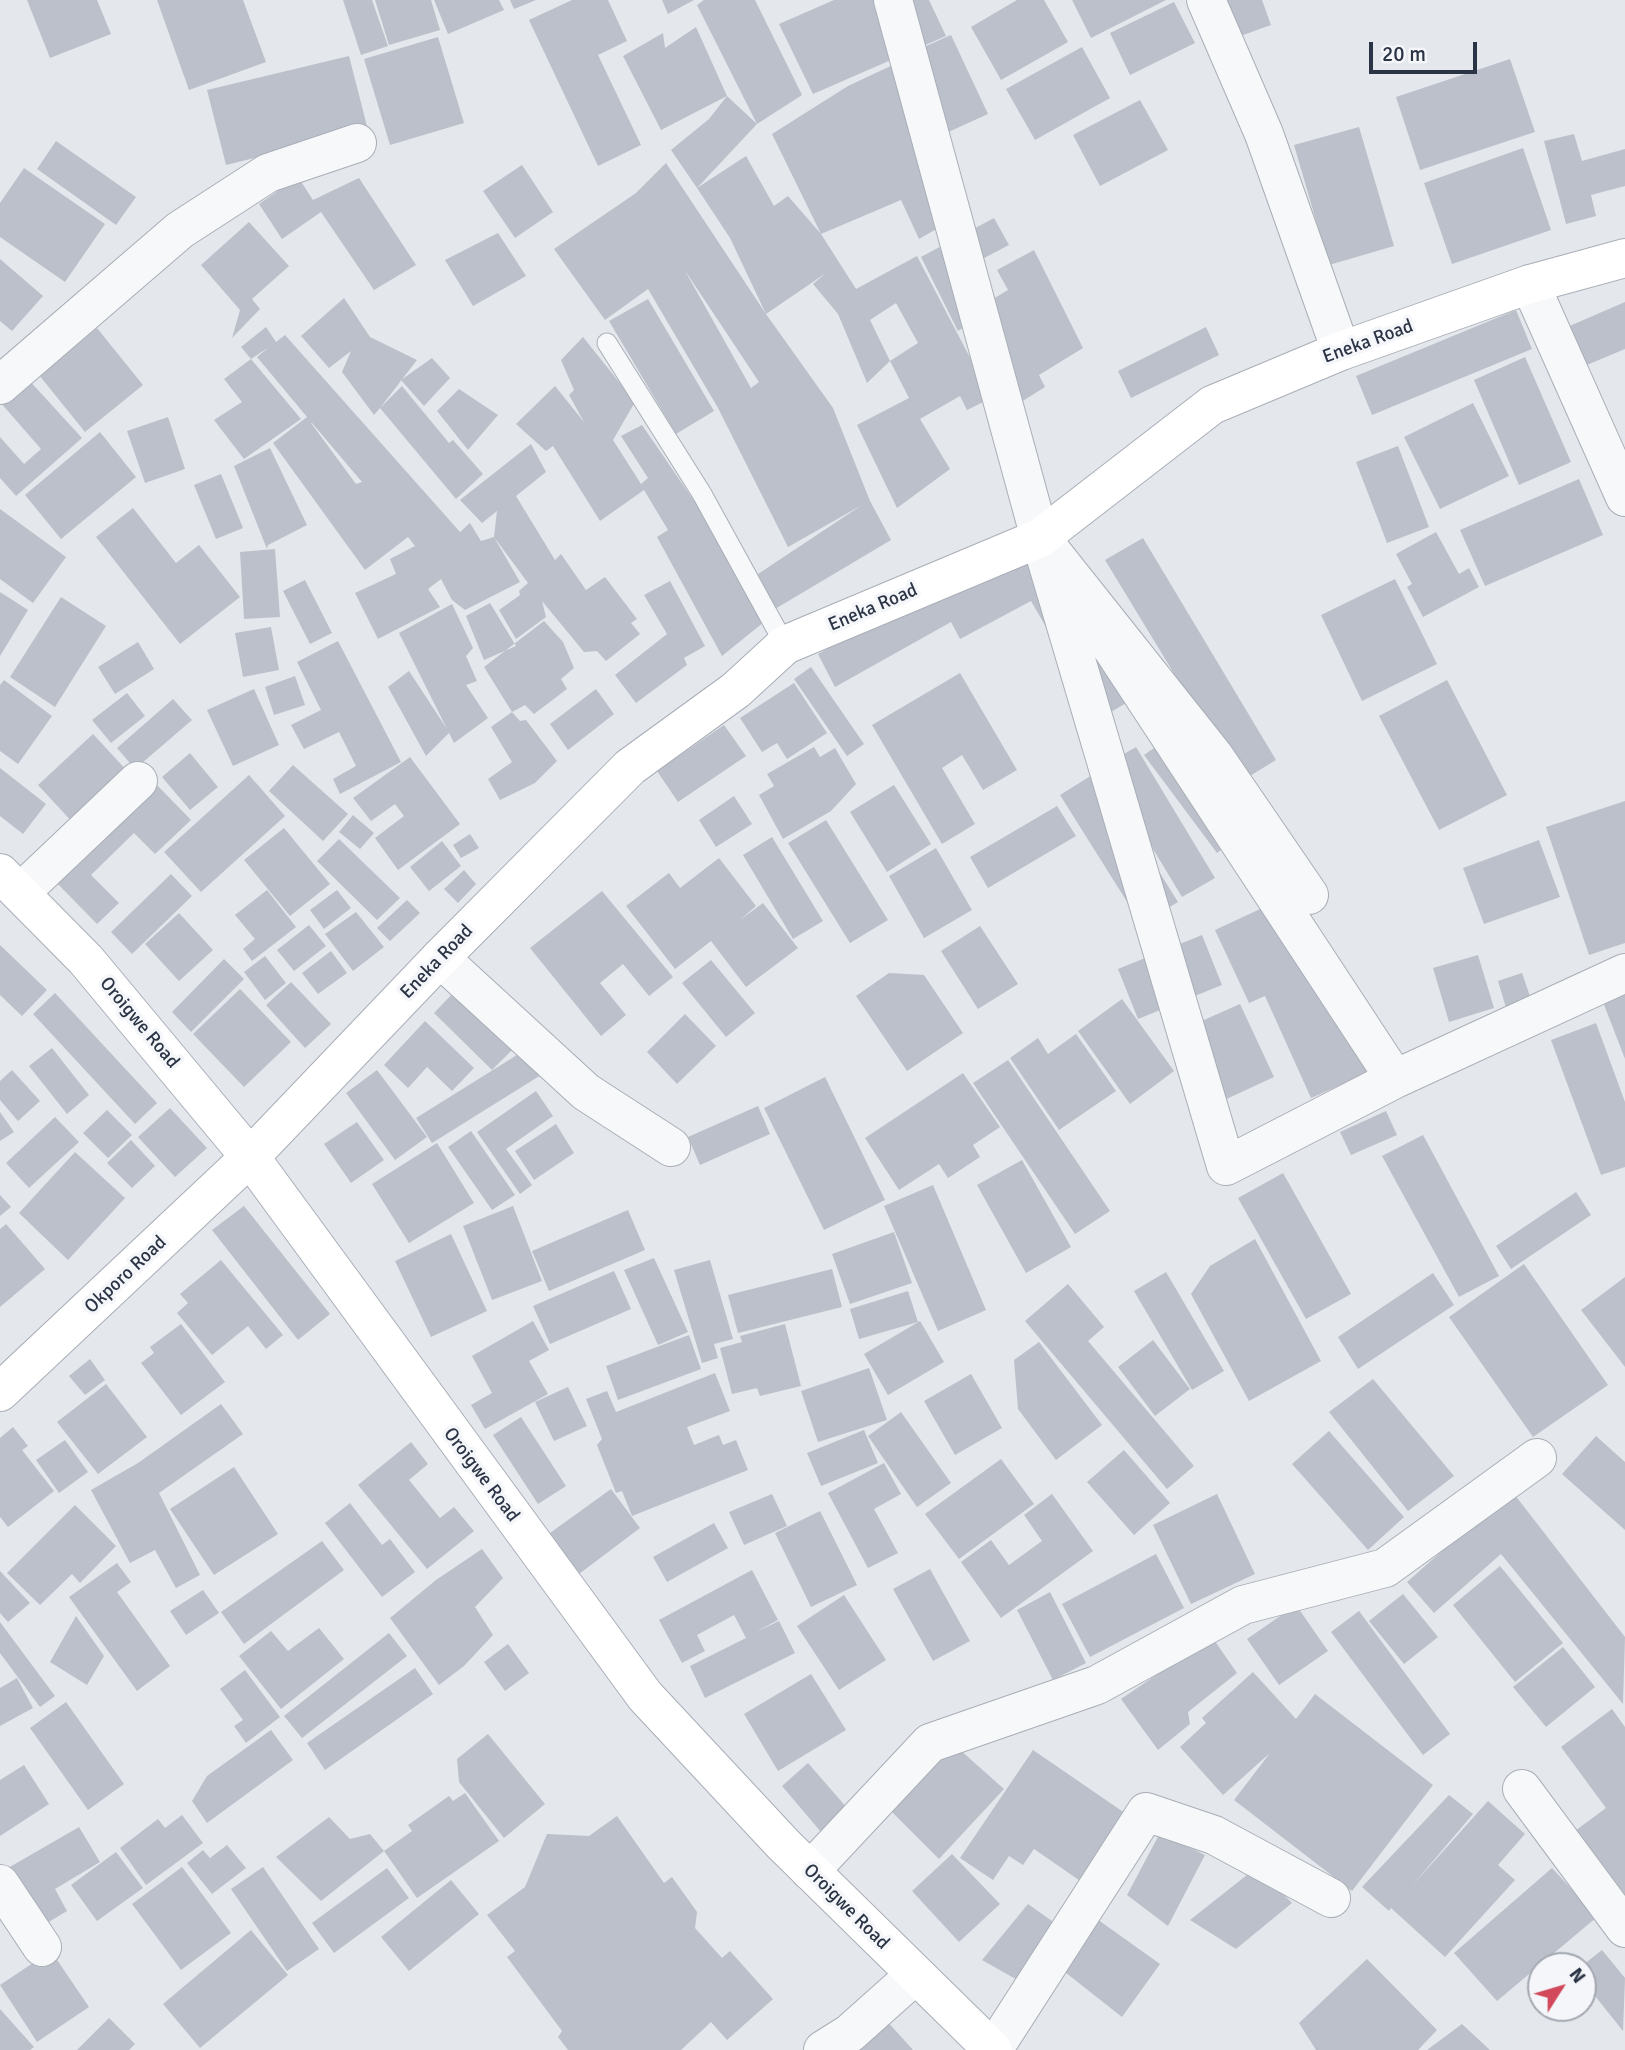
<!DOCTYPE html>
<html>
<head>
<meta charset="utf-8">
<style>
  body { margin:0 }
  #map { position:relative; width:1625px; height:2050px; overflow:hidden; background:#e4e7ec; font-family:Signika,sans-serif }
  canvas { display:block }
  .north { position:absolute; left:1527px; top:1952px; width:70px; height:70px; box-sizing:border-box; background:#f4f6f9; border:2px solid #a4a8b1; border-radius:50%; rotate:53deg; font-size:19px; font-weight:700; line-height:28px; text-align:center; color:#2b3445 }
  .north::after { content:''; display:block; margin:auto; width:24px; height:32px; background:#d1495b; clip-path:polygon(50% 0,100% 100%,50% 72%,0 100%) }
  .scale { position:absolute; left:1369px; top:42px; width:108px; height:32px; box-sizing:border-box; border:4px solid #2b3445; border-top:0; padding-left:9px; font-size:21px; line-height:24px; white-space:nowrap; color:#2b3445; -webkit-text-stroke:5px #f4f6f9; paint-order:stroke }
</style>
</head>
<body>
<div id="map">
<canvas width="1625" height="2050"></canvas>
<div class="north">N</div>
<div class="scale">20 m</div>
</div>
<script>
const c = document.querySelector('canvas').getContext('2d');
c.lineJoin = 'round';
function fill(path, color) {
  c.fillStyle = color;
  c.fill(path, 'evenodd');
}
function shape(rows) {
  const path = new Path2D();
  for (const r of rows) {
    path.moveTo(r[0], r[1]);
    for (let i = 2; i < r.length; i += 2) path.lineTo(r[i], r[i + 1]);
  }
  return path;
}
function stroke(path, color, width, dash) {
  c.strokeStyle = color;
  c.lineWidth = width;
  c.lineCap = dash ? 'butt' : 'round';
  c.setLineDash(dash || []);
  c.stroke(path);
}
function label(font, color, halo, rows, align = 'center') {
  c.font = font + ' Signika,sans-serif';
  c.lineWidth = 7;
  c.setLineDash([]);
  c.textBaseline = 'middle';
  c.strokeStyle = halo;
  c.fillStyle = color;
  for (const [text, x, y, turn = 0] of rows) {
    c.save();
    c.translate(x, y);
    c.rotate((+turn || 0) * Math.PI / 180);
    c.textAlign = isNaN(turn) ? turn : align;
    if (halo) c.strokeText(text, 0, 0);
    c.fillText(text, 0, 0);
    c.restore();
  }
}
const building = shape([
  [27,0,97,0,111,34,50,58],
  [157,0,243,0,266,62,189,90],
  [343,0,372,0,388,46,361,55],
  [375,0,431,0,440,30,389,45],
  [434,0,499,0,504,10,448,34],
  [510,0,536,0,514,9],
  [572,0,608,0,627,41,598,55,641,145,598,166,529,20],
  [662,0,694,0,668,14],
  [704,0,755,0,802,95,757,124,697,5],
  [834,0,929,0,946,36,813,94,779,24],
  [1017,0,1044,0,1068,42,1001,80,971,27],
  [1072,0,1166,0,1091,38],
  [1219,0,1262,0,1271,25,1232,39],
  [1174,2,1195,43,1130,75,1110,33],
  [696,27,727,96,661,130,623,56,663,33,665,48],
  [951,35,988,114,944,134,908,54],
  [438,37,464,123,390,145,364,59],
  [1082,47,1110,98,1035,140,1006,89],
  [349,56,368,130,226,165,207,90],
  [1510,59,1535,132,1420,170,1396,97],
  [897,63,971,209,919,239,901,200,821,234,772,134,848,86],
  [727,96,757,124,697,188,671,150,709,119],
  [1140,100,1168,150,1100,186,1073,135],
  [1359,127,1394,246,1329,265,1294,145],
  [1574,134,1582,161,1625,149,1625,186,1591,195,1596,216,1566,224,1544,141],
  [56,141,136,197,116,225,37,169],
  [1523,148,1551,230,1452,264,1424,183],
  [746,156,774,206,788,196,821,234,856,289,917,256,991,398,967,410,960,396,920,419,950,469,897,508,857,425,909,398,890,361,867,383,838,314,813,284,826,273,766,314,833,408,870,501,891,540,775,609,758,574,862,505,788,547,718,408,648,289,605,320,554,249,636,193,666,163,766,314,730,238,697,188],
  [684,269,759,382,751,388],
  [896,303,918,343,890,361,870,320],
  [522,165,553,212,515,238,483,191],
  [24,168,105,224,65,282,0,237,0,203],
  [298,177,313,200,359,178,416,265,374,290,321,212,282,239,259,204],
  [994,218,1009,245,969,266,988,302,1008,290,997,270,1034,250,1083,348,1039,375,1045,387,1002,414,969,324,958,331,921,257],
  [249,222,289,266,252,299,260,309,232,338,240,310,201,265],
  [498,233,526,276,473,306,445,260],
  [0,259,43,296,12,331,0,321],
  [344,298,370,337,417,360,380,408,402,386,449,443,453,440,483,474,456,499,380,408,374,415,342,372,351,351,329,368,301,336],
  [648,299,714,411,676,434,609,321],
  [1625,302,1625,349,1582,367,1565,328],
  [1516,310,1532,349,1372,415,1356,376],
  [266,327,276,342,285,335,460,532,470,523,481,541,494,537,520,582,465,610,452,600,441,579,428,589,440,607,378,639,355,593,396,574,390,559,415,546,408,537,365,570,273,443,307,417,257,357,269,347,251,359,241,347],
  [311,423,312,423,362,482,356,484],
  [1206,327,1219,355,1131,398,1118,371],
  [97,328,143,385,85,432,39,375],
  [583,337,635,402,613,440,641,484,648,478,621,436,642,425,701,511,764,622,722,656,657,537,668,530,644,490,600,521,553,446,546,451,516,424,555,386,584,422,569,395,574,390,561,360],
  [1525,357,1571,462,1519,485,1474,380],
  [432,358,450,378,424,406,401,380],
  [251,359,301,419,244,459,214,420,242,402,224,379],
  [27,378,82,438,16,496,0,478,0,437,24,464,41,449,0,402],
  [459,389,498,415,468,450,437,411],
  [1473,403,1509,476,1440,509,1404,437],
  [168,417,185,469,145,483,127,431],
  [100,432,136,477,61,539,25,495],
  [531,444,546,472,516,496,555,560,561,554,586,590,605,577,637,619,631,623,640,634,606,661,597,651,584,652,542,601,546,617,516,639,499,610,520,595,519,591,528,583,494,537,497,511,482,523,460,500],
  [1398,446,1429,527,1387,543,1356,462],
  [270,448,307,525,268,545,267,549,234,466],
  [221,474,243,528,216,539,194,485],
  [1579,479,1603,535,1485,586,1460,530],
  [133,508,176,563,199,545,240,597,180,644,96,537],
  [0,509,66,557,33,603,0,579],
  [1049,514,1150,689,1099,719,1031,601,960,639,951,622,835,687,818,654,933,590],
  [1436,532,1459,574,1469,568,1479,587,1423,617,1407,587,1412,584,1396,554],
  [1143,538,1276,760,1240,782,1105,560],
  [275,549,280,617,244,619,240,552],
  [1395,579,1437,664,1362,701,1321,615],
  [305,580,332,633,310,644,283,591],
  [670,581,705,646,684,658,687,665,636,703,615,675,667,634,644,595],
  [0,592,28,610,0,656],
  [61,597,106,626,55,707,10,677],
  [490,603,516,646,484,660,466,616],
  [452,604,473,648,466,656,477,681,466,685,488,718,454,743,449,733,426,756,388,687,409,671,447,729,399,633],
  [544,621,563,642,574,668,561,679,567,689,534,714,525,705,512,712,484,667],
  [271,627,279,670,243,677,235,633],
  [338,641,401,762,340,794,333,779,356,766,339,732,304,749,291,725,321,710,297,662],
  [138,642,154,669,115,694,98,667],
  [811,667,864,744,847,756,794,679],
  [960,673,1017,770,983,790,962,755,942,768,975,824,942,844,872,725],
  [295,676,305,705,274,715,265,687],
  [4,680,52,716,18,764,0,751,0,685],
  [1447,680,1507,795,1439,830,1379,716],
  [794,683,827,733,787,759,777,743,762,752,740,718],
  [254,689,279,745,233,766,207,710],
  [596,689,614,714,568,750,550,724],
  [127,693,145,716,111,743,92,720],
  [173,699,192,720,135,769,117,748],
  [512,712,520,721,526,720,557,761,535,783,500,800,488,779,512,762,491,727],
  [724,725,746,756,678,802,657,771],
  [1182,728,1254,825,1217,853,1144,755],
  [93,734,130,774,75,825,38,785],
  [814,747,820,757,835,748,856,784,831,811,783,839,759,795,774,786,767,774],
  [1136,747,1215,878,1182,897,1103,766],
  [190,753,218,787,190,810,162,777],
  [410,757,460,824,398,870,375,838,404,816,395,804,371,821,353,798],
  [293,765,348,814,323,841,269,791],
  [0,768,46,804,23,834,0,816],
  [1097,772,1178,902,1141,924,1060,795],
  [249,775,285,816,201,892,164,852],
  [153,781,191,820,155,854,134,833,91,875,119,903,97,924,52,878],
  [894,785,931,844,887,872,850,812],
  [734,796,752,824,716,847,699,820],
  [1625,801,1625,943,1589,955,1546,827],
  [1057,806,1076,836,988,888,970,857],
  [353,815,374,833,360,849,339,832],
  [826,820,888,920,850,943,788,843],
  [284,828,330,884,290,916,244,860],
  [470,834,479,848,461,858,453,845],
  [772,837,823,921,793,939,743,855],
  [339,839,400,898,377,920,317,861],
  [1539,840,1560,897,1484,924,1463,868],
  [442,841,461,866,429,891,410,867],
  [936,848,972,910,924,938,889,876],
  [719,858,756,906,740,920,763,903,798,948,746,987,711,941,675,969,626,906,669,873,680,888],
  [464,870,476,884,458,903,444,889],
  [171,874,192,896,132,954,111,932],
  [267,890,296,927,252,961,243,949,255,939,235,915],
  [337,890,351,908,324,929,310,910],
  [602,891,673,977,649,996,623,964,600,983,626,1015,601,1036,530,948],
  [1288,896,1323,969,1301,979,1322,970,1368,1073,1311,1098,1265,996,1249,1003,1215,930],
  [407,900,420,913,390,941,377,928],
  [356,912,384,947,353,971,325,934],
  [179,913,213,950,179,981,145,944],
  [309,925,326,946,294,971,277,950],
  [980,926,1018,984,978,1009,941,951],
  [1202,935,1222,985,1138,1019,1118,969],
  [0,945,47,990,22,1016,0,995],
  [331,951,347,973,318,994,302,973],
  [1478,955,1494,1008,1449,1022,1433,968],
  [265,956,286,983,265,1000,244,972],
  [224,959,244,979,191,1032,172,1012],
  [711,960,755,1013,726,1037,682,983],
  [889,973,924,975,963,1033,907,1071,856,996],
  [1522,973,1532,1002,1507,1011,1498,981],
  [291,982,331,1024,305,1048,266,1005],
  [240,989,291,1042,244,1087,193,1034],
  [456,990,515,1047,492,1070,434,1013],
  [55,993,157,1103,135,1124,33,1014],
  [1625,993,1625,1059,1603,1002],
  [1122,999,1174,1071,1130,1104,1078,1031],
  [1240,1004,1274,1077,1220,1102,1186,1028],
  [685,1014,716,1046,677,1084,647,1052],
  [425,1021,474,1068,452,1091,427,1067,408,1088,384,1065],
  [1596,1023,1625,1102,1625,1167,1601,1175,1551,1040],
  [1076,1034,1116,1091,1059,1130,1010,1058,1038,1038,1048,1054],
  [52,1048,89,1095,67,1114,29,1066],
  [525,1050,541,1075,432,1143,416,1118],
  [1008,1060,1110,1211,1075,1234,973,1083],
  [12,1070,40,1101,18,1121,0,1100,0,1081],
  [377,1070,427,1137,395,1160,346,1093],
  [963,1073,1000,1127,973,1145,980,1157,948,1178,939,1164,899,1190,865,1138],
  [825,1077,885,1200,824,1230,764,1108],
  [536,1091,553,1116,506,1149,532,1185,520,1194,477,1132],
  [758,1106,770,1134,700,1165,688,1137],
  [170,1108,207,1148,175,1177,138,1137],
  [107,1110,132,1135,108,1158,83,1133],
  [1386,1111,1397,1135,1351,1155,1340,1132],
  [0,1112,14,1132,0,1141],
  [55,1117,79,1142,29,1188,6,1163],
  [357,1122,384,1160,351,1183,324,1144],
  [556,1124,574,1153,534,1180,515,1151],
  [471,1131,515,1195,492,1210,448,1147],
  [1423,1135,1499,1276,1459,1297,1382,1156],
  [131,1140,155,1166,132,1188,107,1163],
  [437,1143,474,1203,409,1243,372,1184],
  [75,1152,125,1198,68,1260,19,1213],
  [1022,1160,1071,1247,1026,1273,977,1185],
  [1283,1173,1351,1294,1306,1319,1238,1198],
  [933,1185,986,1310,938,1331,884,1206],
  [1576,1192,1591,1215,1511,1269,1496,1246],
  [0,1195,11,1207,0,1216],
  [244,1206,330,1314,298,1340,212,1230],
  [513,1206,542,1281,492,1300,463,1226],
  [628,1210,645,1250,549,1291,532,1251],
  [6,1224,45,1269,0,1307,0,1229],
  [894,1232,912,1283,850,1304,832,1254],
  [451,1234,487,1311,431,1337,395,1261],
  [1255,1239,1321,1361,1249,1401,1191,1294,1210,1266],
  [654,1258,688,1332,658,1345,624,1270],
  [221,1260,283,1335,266,1349,248,1326,212,1355,177,1313,188,1303,180,1294],
  [710,1260,733,1339,714,1344,718,1358,702,1363,674,1270],
  [1524,1264,1608,1385,1533,1437,1449,1317],
  [832,1269,842,1307,738,1333,728,1295],
  [614,1271,631,1309,550,1344,533,1306],
  [1166,1272,1224,1371,1192,1390,1134,1291],
  [1433,1273,1454,1305,1358,1369,1338,1337],
  [1625,1277,1625,1367,1581,1310],
  [1068,1284,1104,1327,1088,1341,1194,1466,1167,1489,1025,1321],
  [908,1291,918,1322,859,1339,850,1309],
  [533,1321,549,1350,529,1361,548,1394,485,1429,471,1405,492,1393,472,1356],
  [920,1321,944,1362,888,1395,864,1354],
  [181,1324,225,1382,181,1415,141,1363,154,1353,150,1347],
  [785,1324,801,1386,760,1396,757,1388,732,1394,720,1348,742,1342,740,1336],
  [689,1335,701,1369,618,1400,606,1366],
  [1153,1340,1190,1389,1155,1416,1118,1367],
  [1039,1342,1102,1425,1056,1460,1018,1409,1014,1360],
  [90,1359,105,1380,85,1395,69,1376],
  [869,1368,887,1420,818,1442,801,1391],
  [715,1373,730,1411,687,1427,694,1445,719,1435,723,1445,736,1440,748,1470,632,1516,622,1491,616,1493,597,1445,602,1439,586,1399,607,1391,616,1412],
  [971,1374,1002,1428,955,1455,924,1401],
  [1373,1379,1454,1476,1408,1511,1329,1412],
  [106,1384,147,1437,98,1474,57,1422],
  [568,1387,587,1426,554,1441,535,1402],
  [221,1404,243,1434,159,1493,200,1575,176,1588,155,1550,130,1563,91,1490,138,1463],
  [901,1412,951,1483,917,1507,868,1436],
  [521,1417,566,1486,538,1504,493,1435],
  [13,1427,28,1446,22,1450,54,1491,8,1527,0,1517,0,1438],
  [864,1430,878,1463,821,1486,807,1453],
  [1329,1431,1404,1517,1368,1550,1292,1464],
  [1596,1436,1625,1462,1625,1530,1562,1474],
  [65,1440,88,1472,59,1493,36,1460],
  [411,1442,428,1464,409,1480,440,1518,454,1507,474,1531,427,1569,358,1485],
  [1124,1450,1170,1503,1134,1535,1087,1482],
  [1001,1459,1034,1504,959,1559,925,1514],
  [884,1463,901,1494,874,1509,898,1553,868,1568,828,1493],
  [234,1467,278,1534,214,1575,170,1509],
  [611,1489,640,1528,579,1574,550,1533],
  [1511,1490,1625,1637,1623,1704,1501,1554,1434,1613,1407,1582],
  [772,1494,787,1526,744,1545,729,1512],
  [1052,1494,1093,1551,1001,1618,961,1562,991,1540,1009,1565,1042,1541,1024,1515],
  [1217,1494,1255,1574,1191,1604,1153,1525],
  [350,1503,382,1545,390,1539,415,1572,382,1597,325,1523],
  [75,1505,116,1546,80,1583,72,1574,40,1605,7,1573],
  [820,1511,857,1585,811,1607,775,1533],
  [714,1523,728,1548,667,1582,653,1557],
  [322,1541,344,1570,244,1644,221,1612],
  [482,1549,503,1578,475,1607,493,1635,464,1666,439,1685,390,1618,436,1580],
  [1156,1554,1184,1608,1090,1657,1062,1604],
  [117,1563,131,1582,117,1592,170,1666,137,1691,69,1597],
  [1500,1566,1563,1643,1515,1682,1453,1605],
  [930,1569,970,1641,933,1661,893,1589],
  [752,1570,778,1620,756,1632,779,1621,795,1653,705,1698,690,1666,746,1638,734,1615,697,1635,705,1651,682,1663,659,1620],
  [0,1571,30,1603,8,1622,0,1613],
  [203,1590,219,1613,186,1635,170,1611],
  [1050,1592,1086,1663,1053,1680,1017,1610],
  [1403,1594,1438,1637,1404,1664,1369,1621],
  [844,1595,886,1660,839,1690,797,1626],
  [1296,1605,1328,1651,1279,1685,1247,1639],
  [1359,1611,1450,1734,1423,1755,1331,1632],
  [76,1616,104,1656,87,1685,50,1662],
  [0,1622,55,1696,40,1707,0,1653],
  [319,1628,344,1659,281,1709,239,1656,271,1631,288,1651],
  [389,1633,407,1656,302,1738,284,1716],
  [1212,1637,1237,1673,1188,1712,1190,1724,1158,1750,1121,1699],
  [508,1644,529,1673,505,1691,484,1662],
  [1563,1647,1595,1687,1546,1727,1513,1687],
  [415,1668,433,1694,325,1770,307,1743],
  [245,1670,280,1717,246,1743,234,1726,243,1720,220,1689],
  [1253,1672,1296,1719,1315,1694,1433,1785,1352,1891,1234,1800,1270,1753,1223,1795,1180,1747,1206,1723,1202,1718],
  [811,1674,846,1730,778,1771,744,1714],
  [17,1678,33,1708,0,1726,0,1688],
  [66,1702,124,1784,88,1810,30,1728],
  [1612,1709,1625,1727,1625,1922,1564,1839,1606,1808,1561,1747],
  [271,1730,293,1760,207,1823,192,1801,207,1776],
  [488,1734,545,1804,504,1838,459,1782,457,1759],
  [950,1741,1004,1789,939,1859,882,1802],
  [1033,1750,1135,1820,1089,1887,1034,1849,1023,1865,1009,1856,993,1880,960,1858],
  [808,1763,848,1809,821,1832,782,1786],
  [24,1765,49,1804,0,1836,0,1780],
  [465,1793,499,1841,417,1898,384,1851,412,1831,408,1825,449,1796,453,1801],
  [1449,1795,1473,1814,1411,1887,1488,1801,1525,1834,1498,1865,1515,1880,1445,1957,1391,1908,1389,1911,1362,1887],
  [182,1815,203,1843,146,1885,120,1848,158,1819,165,1828],
  [617,1816,664,1883,672,1877,697,1912,695,1928,722,1958,730,1951,773,1999,727,2040,711,2022,681,2050,568,2050,558,2037,562,2031,507,1957,515,1951,487,1915,525,1887,547,1834,589,1836],
  [329,1817,350,1839,370,1834,384,1851,321,1901,276,1857],
  [79,1827,100,1862,55,1889,67,1911,42,1926,8,1868],
  [1160,1833,1205,1855,1168,1926,1127,1895],
  [227,1845,246,1868,212,1894,187,1863,203,1850,210,1858],
  [116,1852,143,1888,97,1921,71,1885],
  [952,1854,1000,1904,959,1942,912,1891],
  [182,1867,231,1933,181,1970,132,1904],
  [263,1867,319,1949,287,1971,231,1889],
  [1257,1867,1292,1903,1236,1949,1190,1920],
  [387,1868,409,1898,334,1953,312,1923],
  [1552,1868,1597,1917,1497,2001,1454,1953],
  [451,1880,479,1914,409,1971,381,1937],
  [1028,1904,1059,1926,1021,1982,982,1960],
  [1097,1919,1160,1964,1122,2017,1061,1969],
  [251,1930,288,1975,200,2048,163,2004],
  [1602,1950,1625,1978,1623,2031,1583,1981,1583,1965],
  [51,1951,89,2007,37,2042,0,1985],
  [1367,1959,1437,2030,1418,2050,1316,2050,1299,2023],
  [0,2009,34,2047,30,2050,0,2050],
  [109,2018,135,2044,129,2050,77,2050],
  [886,2020,913,2050,853,2050],
  [1462,2024,1490,2050,1427,2050]
]);
const lane = shape([
  [607,343,702,494,785,645]
]);
const street = shape([
  [893,0,1040,538,1226,1166,1395,1079,1625,973],
  [1206,0,1264,134,1341,351],
  [1530,284,1625,497],
  [0,385,180,230,268,173,357,143],
  [1052,552,1214,756,1309,895,1056,559],
  [1062,572,1395,1079],
  [20,893,138,781],
  [440,958,586,1092,671,1147],
  [1522,1789,1625,1928],
  [810,1871,930,1743,1097,1685,1243,1605,1385,1568,1537,1458],
  [0,1884,42,1947],
  [823,2050,850,2033,915,1975],
  [993,2050,1146,1812,1214,1835,1331,1898]
]);
const secondary = shape([
  [0,873,86,960,250,1157,645,1696,783,1844,993,2050],
  [0,1392,250,1157,440,958,630,767,736,690,785,645,1040,538,1212,405,1341,351,1530,284,1625,258]
]);
const streetNames = [
  ["Eneka Road",1368,342,-20],
  ["Eneka Road",873,608,-23],
  ["Eneka Road",437,962,-46],
  ["Oroigwe Road",139,1023,50],
  ["Okporo Road",126,1275,-43],
  ["Oroigwe Road",481,1475,53],
  ["Oroigwe Road",846,1907,45]
];
fill(building, '#bbc0ca');
stroke(lane, '#a9aeb7', 21);
stroke(street, '#a9aeb7', 40);
stroke(secondary, '#a9aeb7', 40);
stroke(lane, '#f7f8fa', 19);
stroke(street, '#f7f8fa', 38);
stroke(secondary, '#fff', 38);
label('19px', '#2b3445', '#f4f6f9', streetNames);
</script>
</body>
</html>
